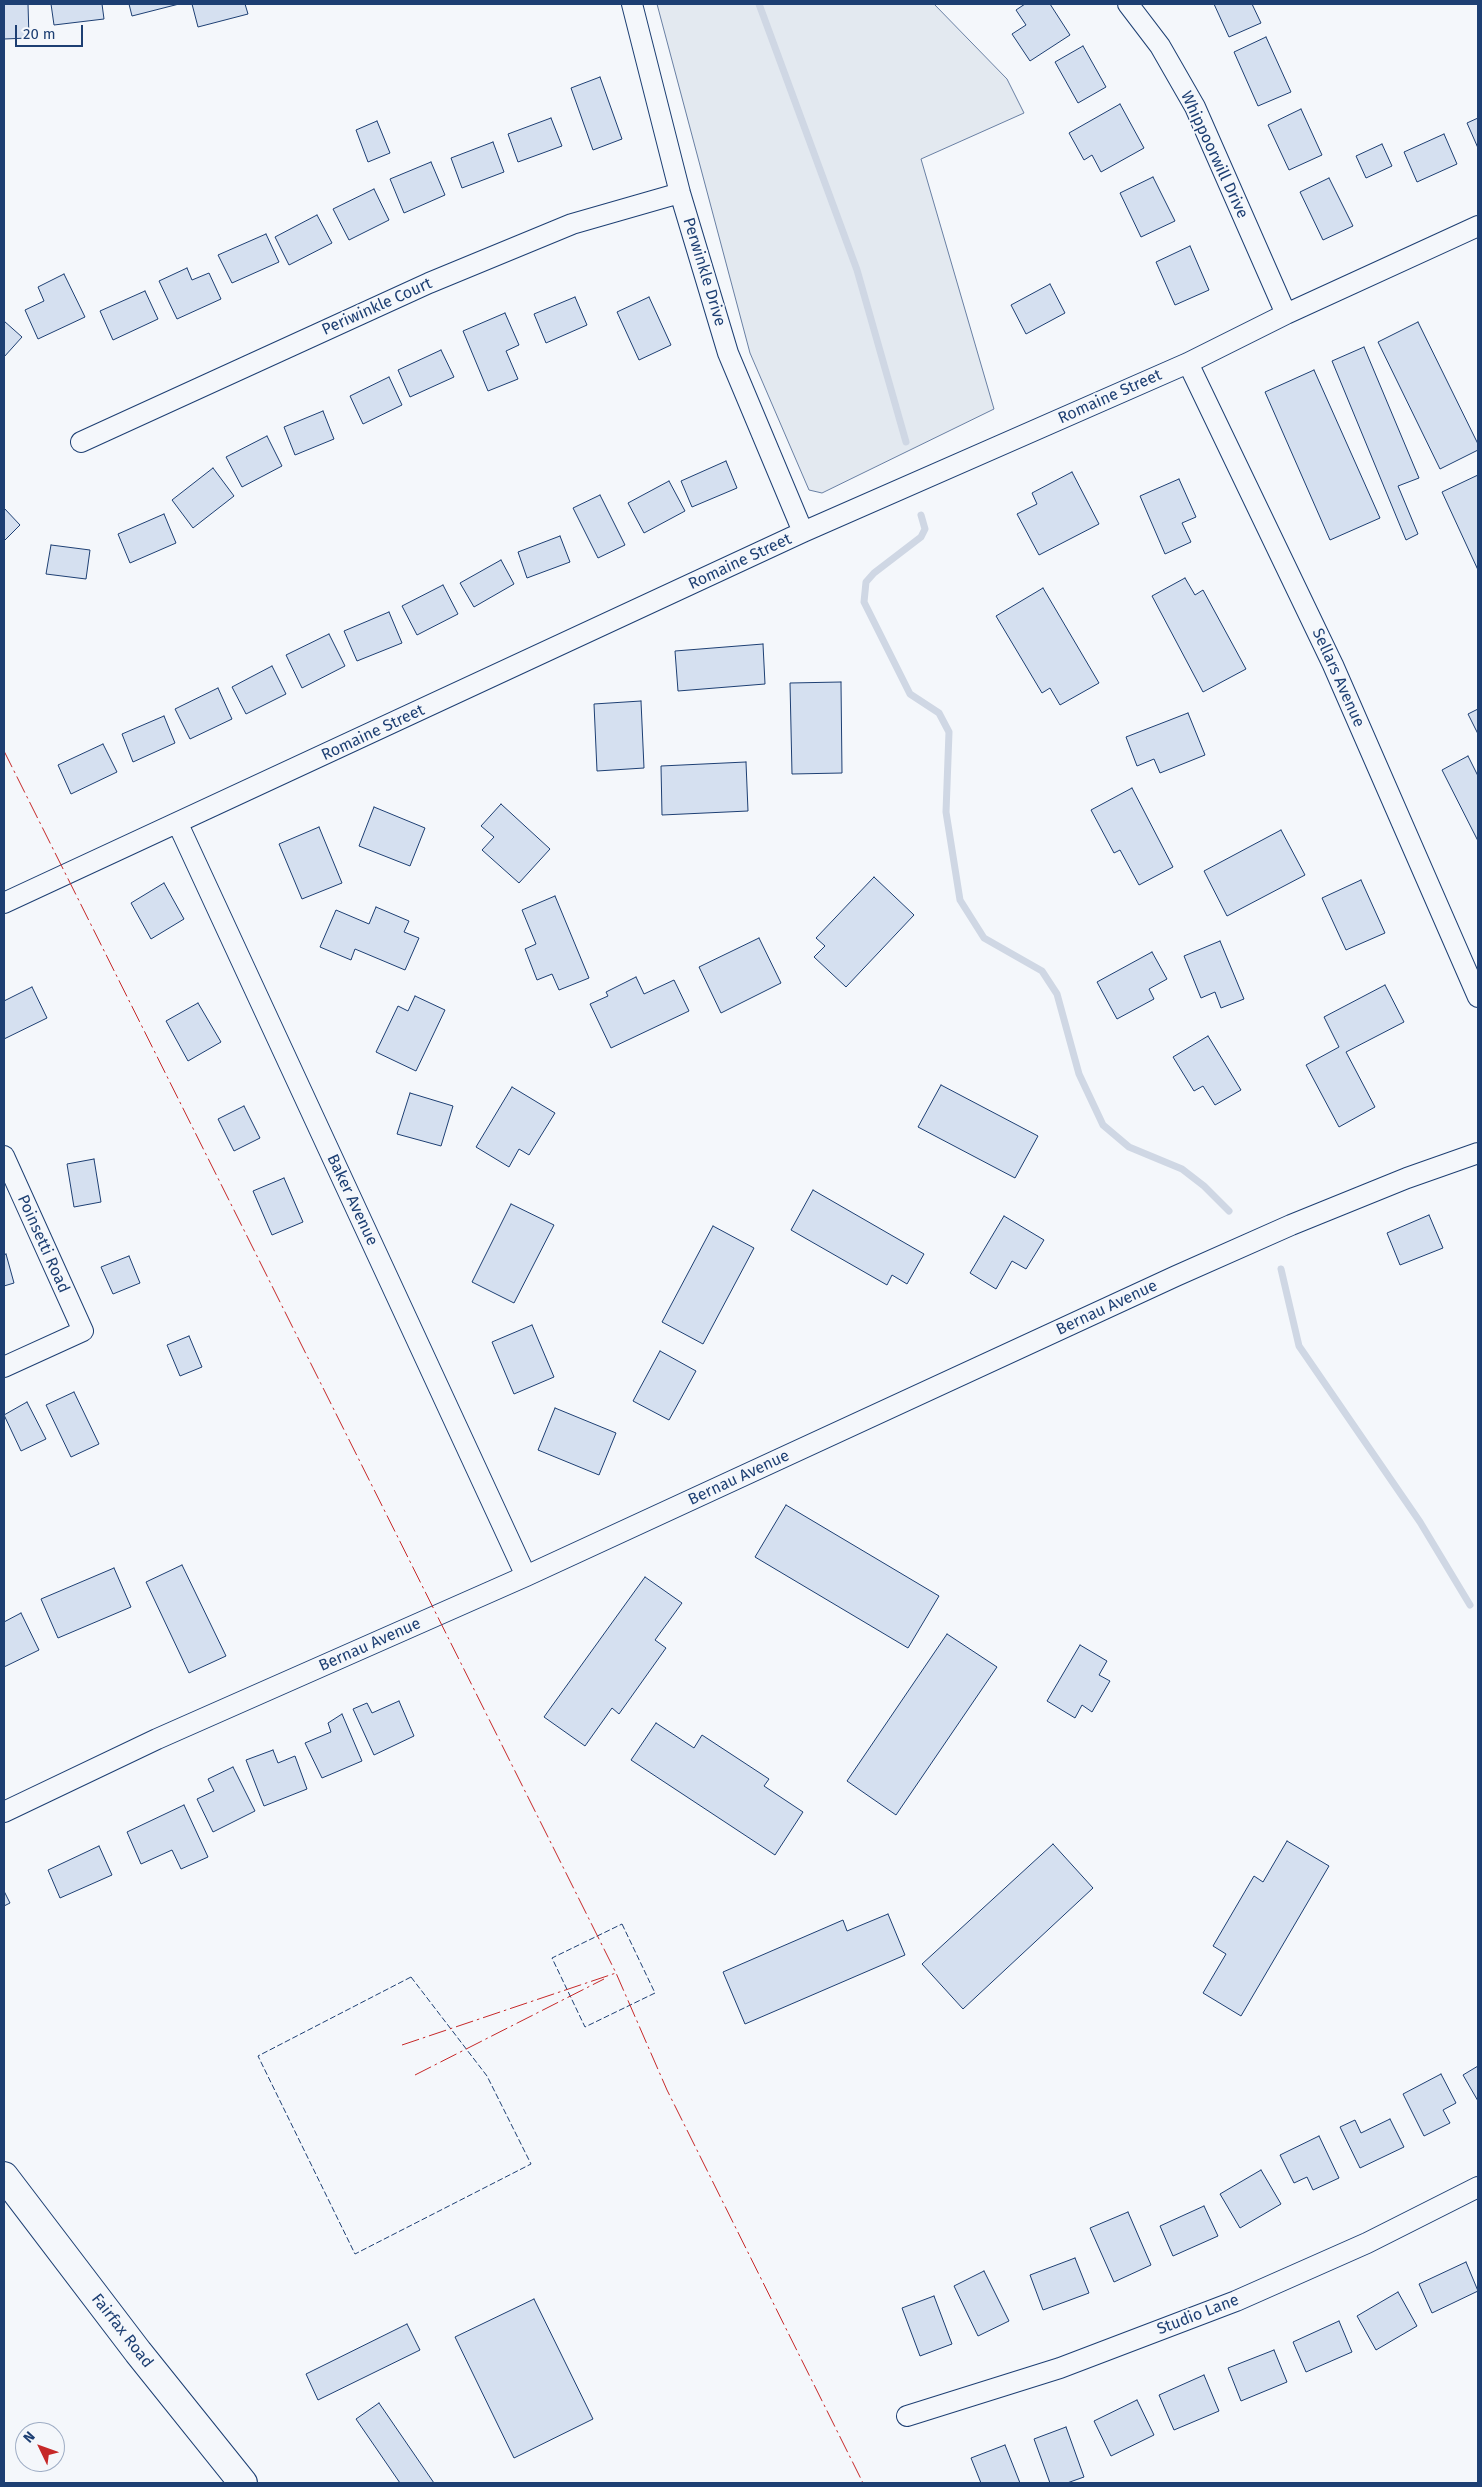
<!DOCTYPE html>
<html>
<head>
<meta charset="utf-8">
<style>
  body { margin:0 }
  #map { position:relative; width:1482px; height:2487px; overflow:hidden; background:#f4f7fb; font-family:"Fira Sans",sans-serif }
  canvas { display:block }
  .frame { position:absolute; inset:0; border:5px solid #1d3f73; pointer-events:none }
  .north { position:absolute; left:15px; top:2422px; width:50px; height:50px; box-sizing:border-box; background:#f4f7fb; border:1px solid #9eadc5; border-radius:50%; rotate:312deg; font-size:14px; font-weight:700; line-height:20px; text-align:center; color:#1d3f73 }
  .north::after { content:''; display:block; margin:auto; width:18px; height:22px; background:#c62828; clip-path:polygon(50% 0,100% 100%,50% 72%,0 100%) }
  .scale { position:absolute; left:15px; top:25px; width:68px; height:22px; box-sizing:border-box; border:2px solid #1d3f73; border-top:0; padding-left:6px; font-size:15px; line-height:18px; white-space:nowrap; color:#1d3f73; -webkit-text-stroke:4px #f4f7fb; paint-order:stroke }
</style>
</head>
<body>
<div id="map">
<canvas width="1482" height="2487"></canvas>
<div class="frame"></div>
<div class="north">N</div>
<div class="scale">20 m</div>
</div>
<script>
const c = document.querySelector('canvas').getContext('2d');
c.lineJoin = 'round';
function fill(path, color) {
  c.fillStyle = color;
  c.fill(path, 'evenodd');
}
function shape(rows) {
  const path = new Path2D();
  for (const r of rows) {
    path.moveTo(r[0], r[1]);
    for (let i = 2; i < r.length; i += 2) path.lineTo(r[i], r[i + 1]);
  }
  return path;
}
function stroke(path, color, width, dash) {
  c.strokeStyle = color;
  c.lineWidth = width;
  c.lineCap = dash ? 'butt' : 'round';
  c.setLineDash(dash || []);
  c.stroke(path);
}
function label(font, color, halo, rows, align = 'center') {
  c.font = font + ' "Fira Sans",sans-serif';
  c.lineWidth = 4;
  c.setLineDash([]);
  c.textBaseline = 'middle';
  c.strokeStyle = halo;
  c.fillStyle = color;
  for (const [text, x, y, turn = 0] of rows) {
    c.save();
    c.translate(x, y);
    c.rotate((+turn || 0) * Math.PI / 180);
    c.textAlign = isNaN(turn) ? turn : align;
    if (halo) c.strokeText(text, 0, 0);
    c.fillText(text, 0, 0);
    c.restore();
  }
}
const green = shape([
  [657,4,934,4,1007,79,1024,113,921,159,994,409,822,493,809,490,750,353,657,4]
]);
const stream = shape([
  [759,4,857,270,906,442],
  [921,515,925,529,921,537,874,573,866,582,864,602,910,694,939,713,949,732,946,812,960,900,984,938,1042,971,1057,994,1079,1074,1103,1125,1129,1147,1182,1169,1204,1186,1229,1211],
  [1281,1269,1299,1346,1420,1522,1470,1605]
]);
const building = shape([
  [4,4,28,4,29,38,4,39,4,4],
  [51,4,102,4,104,19,54,25,51,4],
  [129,4,179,4,132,16,129,4],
  [192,4,245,4,248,14,198,27,192,4],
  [1025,4,1050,4,1070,35,1030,61,1012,34,1026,25,1016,10,1025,4],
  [1214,4,1252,4,1261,23,1229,37,1214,4],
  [1266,37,1291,92,1258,106,1234,52,1266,37],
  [1083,46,1106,87,1078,103,1055,62,1083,46],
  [600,77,622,139,593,150,571,88,600,77],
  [1120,104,1144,148,1101,172,1092,155,1084,160,1069,133,1120,104],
  [1301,109,1322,155,1289,170,1268,125,1301,109],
  [551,118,562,146,518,162,508,134,551,118],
  [1478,118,1478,148,1467,123,1478,118],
  [377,121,390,153,368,162,356,130,377,121],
  [1444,134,1457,164,1417,182,1404,152,1444,134],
  [493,142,504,172,462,188,451,158,493,142],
  [1382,144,1392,166,1366,178,1356,156,1382,144],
  [431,162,445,195,404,213,390,179,431,162],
  [1153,177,1175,221,1141,237,1120,193,1153,177],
  [1329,178,1353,226,1323,240,1300,192,1329,178],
  [374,189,389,220,349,240,333,209,374,189],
  [317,215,332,243,289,265,275,237,317,215],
  [266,234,279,262,232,283,218,255,266,234],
  [1190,246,1209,290,1175,305,1156,262,1190,246],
  [187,268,192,280,209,273,221,299,177,319,159,281,187,268],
  [64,274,85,317,38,339,25,310,44,301,38,287,64,274],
  [1050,284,1065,313,1026,334,1011,305,1050,284],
  [145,291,158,319,113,340,100,311,145,291],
  [575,297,587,325,546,343,534,314,575,297],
  [649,297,671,345,639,360,617,312,649,297],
  [505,313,519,345,506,351,518,379,488,391,463,331,505,313],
  [4,321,22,337,4,357,4,321],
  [1418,322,1478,444,1478,450,1440,469,1378,342,1418,322],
  [1364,347,1419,478,1398,486,1418,534,1406,540,1332,361,1364,347],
  [441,350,454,377,410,397,398,370,441,350],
  [1314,370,1380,518,1330,540,1265,392,1314,370],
  [389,377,402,405,363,424,350,396,389,377],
  [323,411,334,439,295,455,284,427,323,411],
  [267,436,282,466,242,487,226,457,267,436],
  [726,461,737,488,692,507,681,481,726,461],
  [213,468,234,496,193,528,172,500,213,468],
  [1072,472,1099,524,1039,555,1017,514,1037,504,1032,493,1072,472],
  [1478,475,1478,570,1442,492,1478,475],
  [1179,479,1196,517,1182,523,1191,542,1165,554,1140,496,1179,479],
  [669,481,685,511,644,533,628,503,669,481],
  [600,495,625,545,598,558,573,508,600,495],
  [4,508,20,525,4,541,4,508],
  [164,514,176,543,130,563,118,534,164,514],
  [560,536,570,562,527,578,518,552,560,536],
  [51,545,90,550,86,579,46,574,51,545],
  [501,560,514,584,474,607,460,583,501,560],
  [1185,578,1195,595,1203,590,1246,669,1203,692,1152,596,1185,578],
  [443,585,458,614,417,635,402,606,443,585],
  [1043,588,1099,683,1060,705,1050,688,1042,693,996,616,1043,588],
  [389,612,402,643,357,661,344,631,389,612],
  [329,634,345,666,302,688,286,655,329,634],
  [763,644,765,684,678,691,675,651,763,644],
  [272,666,286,694,246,714,232,687,272,666],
  [841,682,842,773,792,774,790,683,841,682],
  [218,688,232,719,190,739,175,709,218,688],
  [641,701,644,768,597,771,594,704,641,701],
  [1478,709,1478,734,1468,714,1478,709],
  [1188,713,1205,755,1160,773,1154,759,1137,766,1126,737,1188,713],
  [164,716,175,743,133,762,122,734,164,716],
  [103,744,117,772,71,794,58,765,103,744],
  [1468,756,1478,776,1478,841,1442,770,1468,756],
  [746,762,748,811,662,815,661,766,746,762],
  [1132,788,1173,867,1139,885,1120,850,1114,853,1091,810,1132,788],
  [501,804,550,849,519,883,482,850,494,837,481,826,501,804],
  [374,807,425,828,410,866,359,846,374,807],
  [319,827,342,883,302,899,279,844,319,827],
  [1281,830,1305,875,1227,916,1204,871,1281,830],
  [874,877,914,915,846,987,814,957,825,946,816,938,874,877],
  [1361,880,1385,933,1346,950,1322,898,1361,880],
  [164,883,184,919,151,939,131,903,164,883],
  [555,896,589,978,559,990,552,974,537,980,525,949,536,944,522,910,555,896],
  [376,907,409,921,404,932,419,938,405,970,355,949,351,960,320,947,336,910,369,924,376,907],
  [759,938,781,983,721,1013,699,967,759,938],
  [1220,941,1244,999,1221,1008,1215,992,1201,998,1184,956,1220,941],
  [1152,952,1167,979,1149,989,1154,999,1117,1019,1097,982,1152,952],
  [636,977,644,994,674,980,689,1011,611,1048,590,1004,608,996,606,992,636,977],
  [1385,985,1404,1022,1346,1052,1375,1107,1339,1127,1306,1065,1339,1047,1324,1017,1385,985],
  [32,987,47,1018,4,1039,4,1001,32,987],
  [415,996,445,1010,416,1071,376,1052,398,1006,408,1011,415,996],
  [198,1003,221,1042,188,1061,166,1021,198,1003],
  [1208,1036,1241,1090,1215,1105,1203,1086,1194,1091,1173,1057,1208,1036],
  [941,1085,1038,1136,1015,1178,918,1127,941,1085],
  [512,1087,555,1113,529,1155,519,1149,509,1167,476,1147,512,1087],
  [410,1093,453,1106,441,1146,397,1134,410,1093],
  [244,1106,260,1138,234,1151,218,1119,244,1106],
  [94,1159,101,1202,74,1207,67,1164,94,1159],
  [284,1178,303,1222,272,1235,253,1191,284,1178],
  [813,1190,924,1254,907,1284,892,1275,887,1285,791,1230,813,1190],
  [511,1204,554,1225,514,1303,472,1282,511,1204],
  [1429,1215,1443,1248,1400,1265,1387,1233,1429,1215],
  [1004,1216,1044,1240,1026,1269,1012,1261,996,1289,970,1273,1004,1216],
  [713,1226,754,1248,703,1344,662,1322,713,1226],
  [6,1254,14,1283,4,1286,4,1255,6,1254],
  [129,1256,140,1283,113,1294,101,1267,129,1256],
  [532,1325,554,1377,514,1394,492,1342,532,1325],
  [189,1336,202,1367,180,1376,167,1345,189,1336],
  [660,1351,696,1371,669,1420,633,1401,660,1351],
  [74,1392,99,1444,71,1457,46,1405,74,1392],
  [27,1402,46,1439,21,1451,4,1415,27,1402],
  [555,1408,616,1433,599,1475,538,1450,555,1408],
  [786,1505,939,1596,908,1648,755,1557,786,1505],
  [182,1565,226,1656,189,1673,146,1582,182,1565],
  [114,1568,131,1607,58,1638,41,1599,114,1568],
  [645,1577,682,1603,655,1640,666,1648,619,1714,612,1708,585,1746,544,1717,645,1577],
  [21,1613,39,1650,4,1667,4,1622,21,1613],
  [947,1634,997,1667,896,1815,847,1781,947,1634],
  [1080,1645,1107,1661,1099,1675,1110,1681,1092,1712,1082,1705,1075,1718,1047,1701,1080,1645],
  [399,1701,414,1736,374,1755,353,1709,367,1703,372,1713,399,1701],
  [342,1714,362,1761,322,1778,305,1743,331,1732,328,1723,342,1714],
  [656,1723,694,1748,702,1735,769,1779,764,1786,803,1812,775,1855,631,1760,656,1723],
  [273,1750,278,1763,295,1756,307,1789,264,1806,246,1760,273,1750],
  [233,1767,255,1811,213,1832,197,1799,214,1791,208,1779,233,1767],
  [184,1805,208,1857,181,1869,172,1850,141,1864,127,1832,184,1805],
  [1287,1841,1329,1866,1241,2016,1203,1993,1226,1954,1213,1946,1254,1876,1263,1882,1287,1841],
  [1053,1844,1093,1888,963,2009,922,1964,1053,1844],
  [99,1846,112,1875,60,1898,48,1870,99,1846],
  [4,1891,10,1903,4,1906,4,1891],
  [888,1914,905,1955,745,2024,723,1972,843,1920,847,1931,888,1914],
  [1478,2066,1478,2101,1463,2075,1478,2066],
  [1441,2074,1456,2103,1443,2110,1450,2123,1424,2136,1403,2094,1441,2074],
  [1390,2119,1404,2147,1360,2168,1340,2127,1355,2120,1361,2133,1390,2119],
  [1319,2136,1339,2178,1313,2190,1307,2177,1294,2183,1280,2155,1319,2136],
  [1261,2170,1281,2204,1240,2228,1220,2194,1261,2170],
  [1204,2206,1218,2236,1173,2256,1160,2226,1204,2206],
  [1128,2212,1151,2265,1114,2282,1090,2228,1128,2212],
  [1075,2258,1089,2293,1043,2310,1030,2275,1075,2258],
  [1466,2262,1478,2291,1432,2313,1419,2284,1466,2262],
  [984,2271,1009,2321,978,2336,954,2286,984,2271],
  [1398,2292,1417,2326,1376,2350,1357,2316,1398,2292],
  [934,2296,952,2344,920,2356,902,2308,934,2296],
  [534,2299,593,2419,514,2458,455,2337,534,2299],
  [1339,2321,1352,2352,1306,2372,1293,2342,1339,2321],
  [407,2324,420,2350,318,2400,306,2374,407,2324],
  [1274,2350,1287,2382,1241,2401,1228,2368,1274,2350],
  [1204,2375,1219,2411,1174,2430,1159,2395,1204,2375],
  [1137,2400,1154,2435,1111,2456,1094,2421,1137,2400],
  [379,2403,434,2483,400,2483,356,2419,379,2403],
  [1066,2427,1084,2477,1067,2483,1050,2483,1034,2439,1066,2427],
  [1005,2445,1020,2483,981,2483,971,2458,1005,2445]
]);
const street = shape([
  [632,4,680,193,728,353,803,532],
  [1128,4,1160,46,1195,107,1286,314],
  [1188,363,1333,665,1478,997],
  [81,442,429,283,572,224,680,193],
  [178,824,526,1576],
  [4,903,803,532,1188,363,1286,314,1478,226],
  [4,1156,83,1331,4,1367],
  [4,1812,157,1739,526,1576,1176,1276,1291,1225,1407,1178,1478,1153],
  [907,2416,1060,2368,1236,2301,1367,2243,1478,2187]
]);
const secondary = shape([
  [4,2176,138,2352,243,2483]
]);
const fence = shape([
  [622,1924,655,1993,585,2027,552,1958,622,1924],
  [411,1977,487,2076,531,2164,355,2254,258,2056,411,1977]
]);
const power = shape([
  [4,751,552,1845,616,1973,667,2090,863,2483],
  [402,2045,616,1973],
  [415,2075,604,1979]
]);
const streetNames = [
  ["Whippoorwill Drive",1214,155,65],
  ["Perwinkle Drive",704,272,73],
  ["Periwinkle Court",377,307,-24],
  ["Romaine Street",1110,397,-24],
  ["Romaine Street",740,562,-25],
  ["Sellars Avenue",1338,678,66],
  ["Romaine Street",373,733,-25],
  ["Baker Avenue",352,1200,65],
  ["Poinsetti Road",43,1244,66],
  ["Bernau Avenue",1107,1308,-25],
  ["Bernau Avenue",739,1478,-25],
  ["Bernau Avenue",370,1645,-24],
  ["Studio Lane",1198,2315,-21],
  ["Fairfax Road",122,2331,52]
];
fill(green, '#e3e9f0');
stroke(green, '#687fa3', 1);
stroke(stream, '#cfd7e4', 7);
fill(building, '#d5e0f0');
stroke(building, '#1d3f73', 1);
stroke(street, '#1d3f73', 22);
stroke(secondary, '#1d3f73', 30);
stroke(street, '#f4f7fb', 20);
stroke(secondary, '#f4f7fb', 28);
stroke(fence, '#1d3f73', 1, [6, 2.5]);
stroke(power, '#c62828', 1, [18, 4, 2.5, 4]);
label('16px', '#1d3f73', '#f4f7fb', streetNames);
</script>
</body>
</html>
